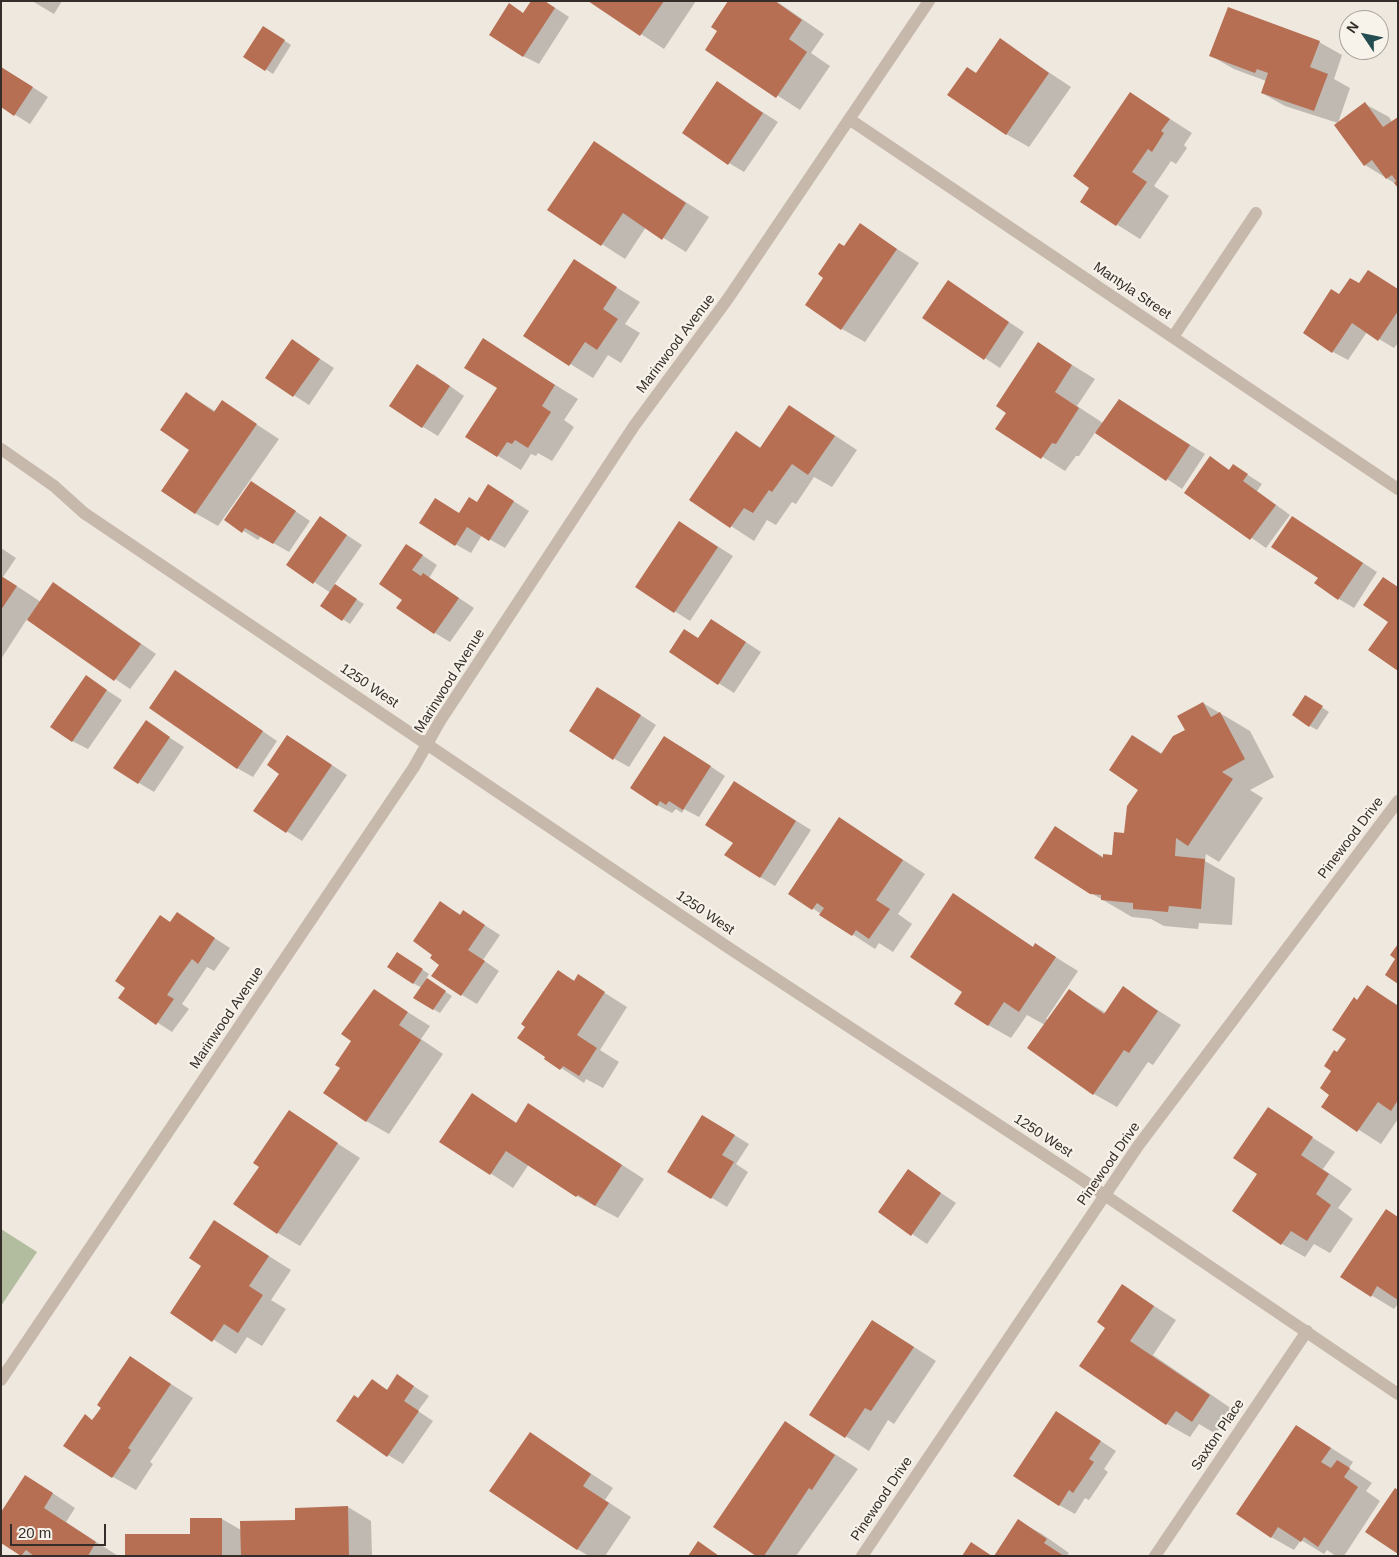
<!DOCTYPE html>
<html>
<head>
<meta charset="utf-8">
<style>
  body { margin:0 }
  #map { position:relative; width:1399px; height:1557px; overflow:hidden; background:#efe8de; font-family:Arial,sans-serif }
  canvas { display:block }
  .frame { position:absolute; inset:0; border:2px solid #352d29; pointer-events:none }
  .north { position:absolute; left:1339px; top:10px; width:50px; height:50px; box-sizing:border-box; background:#f7f2ea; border:1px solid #a9a39d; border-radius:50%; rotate:304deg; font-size:14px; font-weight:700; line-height:20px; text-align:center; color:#352d29 }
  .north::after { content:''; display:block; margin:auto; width:18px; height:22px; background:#244d51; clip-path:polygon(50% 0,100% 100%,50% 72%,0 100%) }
  .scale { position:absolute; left:10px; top:1524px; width:96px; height:22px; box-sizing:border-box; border:2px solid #352d29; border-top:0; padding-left:6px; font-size:15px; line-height:18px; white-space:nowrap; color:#352d29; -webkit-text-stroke:4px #f7f2ea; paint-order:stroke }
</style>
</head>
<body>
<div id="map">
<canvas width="1399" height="1557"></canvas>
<div class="frame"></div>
<div class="north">N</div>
<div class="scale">20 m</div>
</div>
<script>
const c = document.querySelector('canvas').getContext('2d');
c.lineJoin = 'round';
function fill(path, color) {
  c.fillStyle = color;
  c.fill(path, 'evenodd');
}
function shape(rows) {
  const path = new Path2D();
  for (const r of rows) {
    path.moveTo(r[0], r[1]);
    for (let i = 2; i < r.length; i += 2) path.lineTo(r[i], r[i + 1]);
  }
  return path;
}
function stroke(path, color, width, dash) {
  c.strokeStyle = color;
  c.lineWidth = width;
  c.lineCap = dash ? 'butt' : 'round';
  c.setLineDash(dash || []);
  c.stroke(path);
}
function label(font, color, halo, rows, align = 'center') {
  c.font = font + ' Arial,sans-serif';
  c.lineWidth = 4.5;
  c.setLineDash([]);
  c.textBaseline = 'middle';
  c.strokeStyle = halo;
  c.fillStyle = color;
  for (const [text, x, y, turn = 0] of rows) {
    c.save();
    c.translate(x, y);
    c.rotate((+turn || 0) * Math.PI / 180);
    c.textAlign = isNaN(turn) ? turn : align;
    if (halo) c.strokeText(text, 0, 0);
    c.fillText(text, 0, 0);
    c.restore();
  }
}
const green = shape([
  [1,1229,37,1252,1,1306]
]);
const shadow = shape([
  [32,1,62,1,54,14],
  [590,1,696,1,664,49],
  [730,1,776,1,824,34,811,53,830,66,800,110,706,49,719,31],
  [509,5,524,14,551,5,569,17,539,64,523,56],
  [270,31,291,45,273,74,245,56],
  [1000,40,1071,87,1029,147,1006,134,977,74],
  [1319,42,1342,55,1334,79,1350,88,1338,123,1285,106,1262,93,1266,81,1234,69,1211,56],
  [1,67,48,97,30,124,1,106],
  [717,83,778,122,744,172,729,163],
  [1131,94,1192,133,1184,145,1187,148,1176,164,1171,161,1154,186,1169,196,1140,239,1081,202,1091,187],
  [1365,104,1389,117,1392,122,1396,184,1365,165],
  [594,143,709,217,686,252,646,227,625,259,549,210],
  [860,225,919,263,865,342,842,329,844,248],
  [574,261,640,302,625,324,640,333,621,363,608,355,593,378,525,336],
  [948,282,1024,332,1000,368,923,317],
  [1359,285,1398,289,1398,343,1394,348,1367,332,1348,360,1333,352,1339,295],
  [483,340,578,399,564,420,574,427,552,461,538,453,536,456,531,454,521,470,467,437,498,388],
  [293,341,334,368,309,405,267,378],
  [1038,344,1095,379,1077,406,1103,423,1165,429,1205,454,1182,489,1096,431,1079,456,1076,456,1065,471,997,428,1007,412],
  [433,374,464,396,438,436,423,427],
  [187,394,215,411,222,402,279,439,218,526,195,513],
  [790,406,857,450,832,487,814,477,796,504,792,502,776,525,767,520,754,541,691,500,736,433,761,448],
  [1210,458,1231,471,1234,466,1262,484,1257,491,1290,515,1266,548,1186,492],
  [267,492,310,521,289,552,261,536,258,540,226,520],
  [504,495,529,511,505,548,482,535,471,553,455,544,459,514,478,503],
  [321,518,362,545,334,585,364,604,350,624,322,605,331,593,288,565],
  [1307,526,1377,572,1354,608,1339,599,1319,577],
  [695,532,733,556,690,621,637,587],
  [407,545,437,565,429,578,474,608,450,642,435,633,404,600],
  [1,548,16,558,3,577,41,602,69,593,156,654,130,689,27,619,1,659],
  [726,629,761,652,734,693,670,652,698,639],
  [175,671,277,741,253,777,237,768],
  [86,677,122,700,88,749,72,741],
  [613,697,656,725,629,767,613,758],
  [1313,701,1329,712,1317,730,1310,726],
  [1203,703,1250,731,1274,777,1250,790,1263,798,1219,862,1206,854,1205,861,1235,878,1232,925,1199,923,1198,929,1164,926,1151,919,1132,917,1091,893,1055,828,1105,858,1114,856,1126,834,1140,790,1133,736,1163,754,1187,731],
  [146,722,184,747,154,792,139,783],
  [288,736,347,775,302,841,255,811,281,773],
  [680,746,725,776,699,817,684,809,682,813,676,809,672,813,657,805],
  [749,791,811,830,775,886,760,877,735,842],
  [839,818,925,874,898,914,912,924,893,952,879,943,875,949,789,893],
  [953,895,1033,947,1036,945,1078,971,1046,1019,1048,1020,1069,991,1106,1013,1123,988,1181,1025,1153,1065,1148,1062,1117,1107,1094,1094,1029,1048,1045,1025,1027,1015,1011,1038,988,1025,964,991],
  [440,902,461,915,464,912,500,935,483,960,499,971,477,1004,462,995,440,964],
  [177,914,230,948,214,971,207,967,182,1004,189,1009,172,1032,120,998],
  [405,958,429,974,426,979,452,996,440,1013,433,1009,422,988,413,983],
  [558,972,575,981,578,976,627,1007,600,1050,619,1062,603,1088,586,1079,584,1083,546,1058],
  [1367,987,1398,1005,1398,1119,1381,1144,1323,1107,1331,1094,1333,1070,1338,1054,1348,1039,1358,1001],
  [374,991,430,1026,421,1039,443,1054,389,1134,366,1121,341,1067],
  [472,1095,517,1123,529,1105,644,1179,618,1218,577,1196,529,1164,513,1188,441,1141],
  [1268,1109,1335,1152,1323,1169,1352,1189,1338,1208,1353,1219,1330,1253,1314,1244,1305,1257,1282,1244,1259,1173],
  [289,1112,360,1158,300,1246,278,1233,260,1166],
  [718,1125,749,1144,736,1164,748,1172,727,1207,712,1198],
  [908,1171,956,1203,927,1244,879,1212],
  [1398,1217,1398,1304,1394,1309,1371,1295],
  [215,1222,291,1270,271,1300,286,1309,262,1346,247,1337,236,1354,172,1313,203,1266],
  [1123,1286,1176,1320,1153,1355,1232,1409,1216,1434,1199,1424,1190,1437,1167,1424,1107,1327],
  [873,1321,936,1361,894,1424,888,1420,869,1451,811,1414],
  [130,1358,193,1398,150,1462,153,1464,136,1490,113,1477,93,1421],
  [398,1376,429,1396,418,1411,433,1421,403,1464,388,1455,359,1399,372,1381,388,1390],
  [1056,1412,1116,1451,1104,1469,1108,1472,1089,1500,1085,1498,1075,1514,1059,1505],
  [785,1422,858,1469,796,1556,758,1556],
  [1297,1426,1353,1462,1349,1468,1372,1483,1366,1491,1380,1501,1344,1556,1336,1556,1327,1550,1324,1554,1301,1540,1294,1550,1271,1537],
  [530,1434,613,1488,605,1500,631,1517,605,1556,589,1556,577,1549],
  [48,1490,75,1508,66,1522,118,1556,23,1556,1,1542],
  [348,1507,371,1521,372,1556,126,1556,191,1536,222,1519,241,1530,297,1521],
  [1019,1521,1042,1534,1069,1553,1067,1556,995,1556]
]);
const building = shape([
  [531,1,545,1,555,8,523,57,489,35,509,3,523,13],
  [588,1,664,1,640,36],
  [728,1,775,1,802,20,789,39,807,52,776,98,705,50,717,31,711,27],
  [1228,7,1320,41,1310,67,1328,74,1314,111,1261,93,1268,73,1257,69,1255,73,1209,56],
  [263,26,285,40,265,71,243,57],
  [1000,38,1049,73,1006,135,947,95,967,67,976,73],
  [1,67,33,87,14,116,1,107],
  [717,81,763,113,728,165,682,133],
  [1130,92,1170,119,1161,131,1164,133,1152,152,1148,149,1132,172,1147,182,1116,226,1080,202,1089,188,1073,176],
  [1365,102,1383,127,1398,117,1398,188,1394,183,1396,181,1392,175,1386,179,1372,160,1364,166,1334,125],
  [594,141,686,203,662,240,623,213,601,246,547,210],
  [860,223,897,249,841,330,805,305,823,278,818,274,839,243,844,246],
  [574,259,617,287,603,309,618,319,597,350,585,342,569,366,523,336],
  [1368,270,1398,289,1398,311,1378,341,1352,323,1332,353,1303,333,1331,289,1339,294,1350,278,1359,283],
  [948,280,1009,322,984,360,922,318],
  [483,338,555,385,542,406,551,412,528,448,515,440,512,444,507,442,497,457,465,437,497,388,464,368],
  [292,339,320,359,293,397,265,378],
  [1038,342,1072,365,1055,392,1079,408,1056,444,1052,443,1041,459,995,429,1006,413,996,406],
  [417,364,450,386,422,428,389,406],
  [186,392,214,412,222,400,257,424,195,514,161,491,189,450,160,430],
  [1119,399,1190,445,1166,481,1095,433],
  [789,405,835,436,808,475,792,464,772,492,769,490,753,513,744,508,730,528,689,500,736,431,760,448],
  [1210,456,1229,470,1233,464,1248,474,1243,481,1276,505,1250,540,1184,493],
  [251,481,296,511,273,544,245,528,242,533,224,520],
  [488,484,514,501,489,541,467,527,455,546,419,523,435,498,459,513,469,497,477,502],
  [320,516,347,535,313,584,286,565],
  [1292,516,1363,563,1338,600,1314,583,1318,578,1271,547],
  [679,521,718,547,674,613,635,587],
  [406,544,423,555,412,570,421,576,423,573,459,598,434,634,396,608,402,600,379,584],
  [1,576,17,586,1,610],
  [1383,577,1398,587,1398,671,1368,650,1388,622,1363,605],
  [53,582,141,644,114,681,27,620],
  [335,584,357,599,342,621,320,606],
  [711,619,746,642,718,685,669,652,684,629,698,638],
  [175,670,263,731,237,769,149,708],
  [86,675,107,690,72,742,50,727],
  [597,687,641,715,613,760,569,731],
  [1305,695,1323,706,1309,727,1292,715],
  [1203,702,1211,717,1220,712,1245,759,1222,772,1233,779,1188,846,1176,838,1175,856,1205,859,1201,909,1169,906,1168,912,1133,909,1133,903,1101,900,1101,895,1090,894,1034,858,1055,826,1103,858,1103,854,1112,855,1114,832,1124,833,1127,806,1138,790,1109,770,1132,735,1161,754,1173,736,1185,730,1177,716],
  [146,720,170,737,138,784,113,768],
  [287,735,332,765,286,833,253,811,279,774,267,765],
  [664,736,711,766,683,810,669,801,666,805,660,801,657,806,630,788],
  [734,781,796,821,760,878,724,855,733,843,705,825],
  [839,817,903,860,876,900,890,909,869,939,856,930,852,936,819,915,824,908,817,903,812,910,788,894],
  [953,893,1033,947,1035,943,1056,957,1019,1012,1004,1002,988,1026,954,1004,962,992,910,957],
  [440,901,460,915,463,910,485,925,468,950,485,961,461,996,431,976,439,965,430,958,432,955,413,941],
  [177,912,215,938,198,964,192,959,179,977,167,995,174,999,156,1025,118,998,125,988,115,981,160,915,170,922],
  [1398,944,1398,984,1385,975,1395,959,1390,955],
  [397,952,423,969,413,984,387,967],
  [558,970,574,981,578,974,605,992,577,1035,597,1048,579,1076,563,1066,560,1070,544,1059,545,1057,517,1038,525,1027,521,1024],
  [427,978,446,991,433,1010,413,998],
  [1367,985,1398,1006,1398,1100,1391,1111,1378,1102,1357,1132,1321,1107,1329,1095,1320,1088,1331,1071,1324,1066,1334,1050,1337,1052,1346,1039,1332,1030,1354,997,1357,1000],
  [1123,986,1158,1011,1129,1053,1124,1050,1093,1095,1027,1048,1069,989,1104,1014],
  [374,989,408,1012,399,1025,421,1040,366,1122,323,1093,340,1068,335,1065,351,1041,341,1034],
  [472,1093,516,1123,528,1103,622,1165,595,1206,578,1195,576,1197,506,1151,490,1175,439,1142],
  [1268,1107,1313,1137,1301,1155,1329,1174,1316,1194,1331,1205,1307,1241,1291,1231,1281,1245,1232,1211,1257,1174,1233,1158],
  [289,1110,338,1143,277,1234,233,1204,259,1167,253,1163],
  [702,1115,735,1135,722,1155,734,1162,711,1199,667,1172],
  [908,1169,941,1193,911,1236,878,1212],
  [1386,1209,1398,1217,1398,1300,1377,1286,1371,1297,1340,1277],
  [214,1220,269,1256,249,1286,263,1295,238,1333,224,1324,212,1342,170,1313,201,1266,189,1258],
  [1122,1284,1154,1306,1130,1341,1210,1395,1192,1422,1176,1411,1166,1425,1079,1366,1105,1328,1097,1322],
  [872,1320,914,1347,871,1411,865,1408,845,1438,809,1415],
  [130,1356,171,1384,128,1448,131,1450,112,1478,63,1446,85,1414,92,1420,101,1408,97,1405],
  [397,1374,414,1386,404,1401,419,1411,387,1457,336,1421,354,1395,358,1398,372,1379,387,1390],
  [1056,1411,1101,1441,1089,1459,1094,1462,1073,1493,1069,1490,1059,1506,1013,1476],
  [785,1421,835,1455,812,1490,809,1488,764,1556,756,1556,713,1527],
  [1296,1425,1331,1448,1321,1462,1331,1468,1337,1460,1350,1468,1344,1477,1358,1487,1318,1547,1304,1537,1301,1542,1278,1527,1271,1538,1236,1514],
  [530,1432,591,1474,583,1486,609,1503,577,1550,489,1491],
  [25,1475,53,1493,44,1508,96,1542,88,1556,34,1556,26,1550,21,1556,1,1543,1,1512],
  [1395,1488,1398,1490,1398,1554,1365,1532],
  [348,1506,349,1556,241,1556,240,1521,295,1520,295,1508],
  [190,1518,222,1518,222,1556,125,1556,125,1534,190,1534],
  [1018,1519,1047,1539,1044,1543,1064,1556,994,1556],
  [698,1541,719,1556,688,1556],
  [971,1542,992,1556,962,1556]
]);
const minor = shape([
  [849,119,1398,489],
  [1173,337,1256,213],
  [1,449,54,486,84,513,729,948,1078,1177,1398,1394],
  [1,1380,414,767,440,721,634,426,727,300,929,1],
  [862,1556,1138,1146,1398,801],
  [1155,1556,1307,1331]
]);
const streetNames = [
  ["Mantyla Street",1132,291,34],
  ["Marinwood Avenue",676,344,-53],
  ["Marinwood Avenue",450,681,-58],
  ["1250 West",369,686,34],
  ["Pinewood Drive",1351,838,-53],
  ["1250 West",705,913,34],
  ["Marinwood Avenue",227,1018,-56],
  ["1250 West",1043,1136,33],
  ["Pinewood Drive",1109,1164,-55],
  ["Saxton Place",1218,1435,-56],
  ["Pinewood Drive",882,1499,-56]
];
fill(green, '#b2bd9f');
fill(shadow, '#0003');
fill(building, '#b76f54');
stroke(minor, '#c6b8ab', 12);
label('14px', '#352d29', '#f7f2ea', streetNames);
</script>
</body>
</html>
